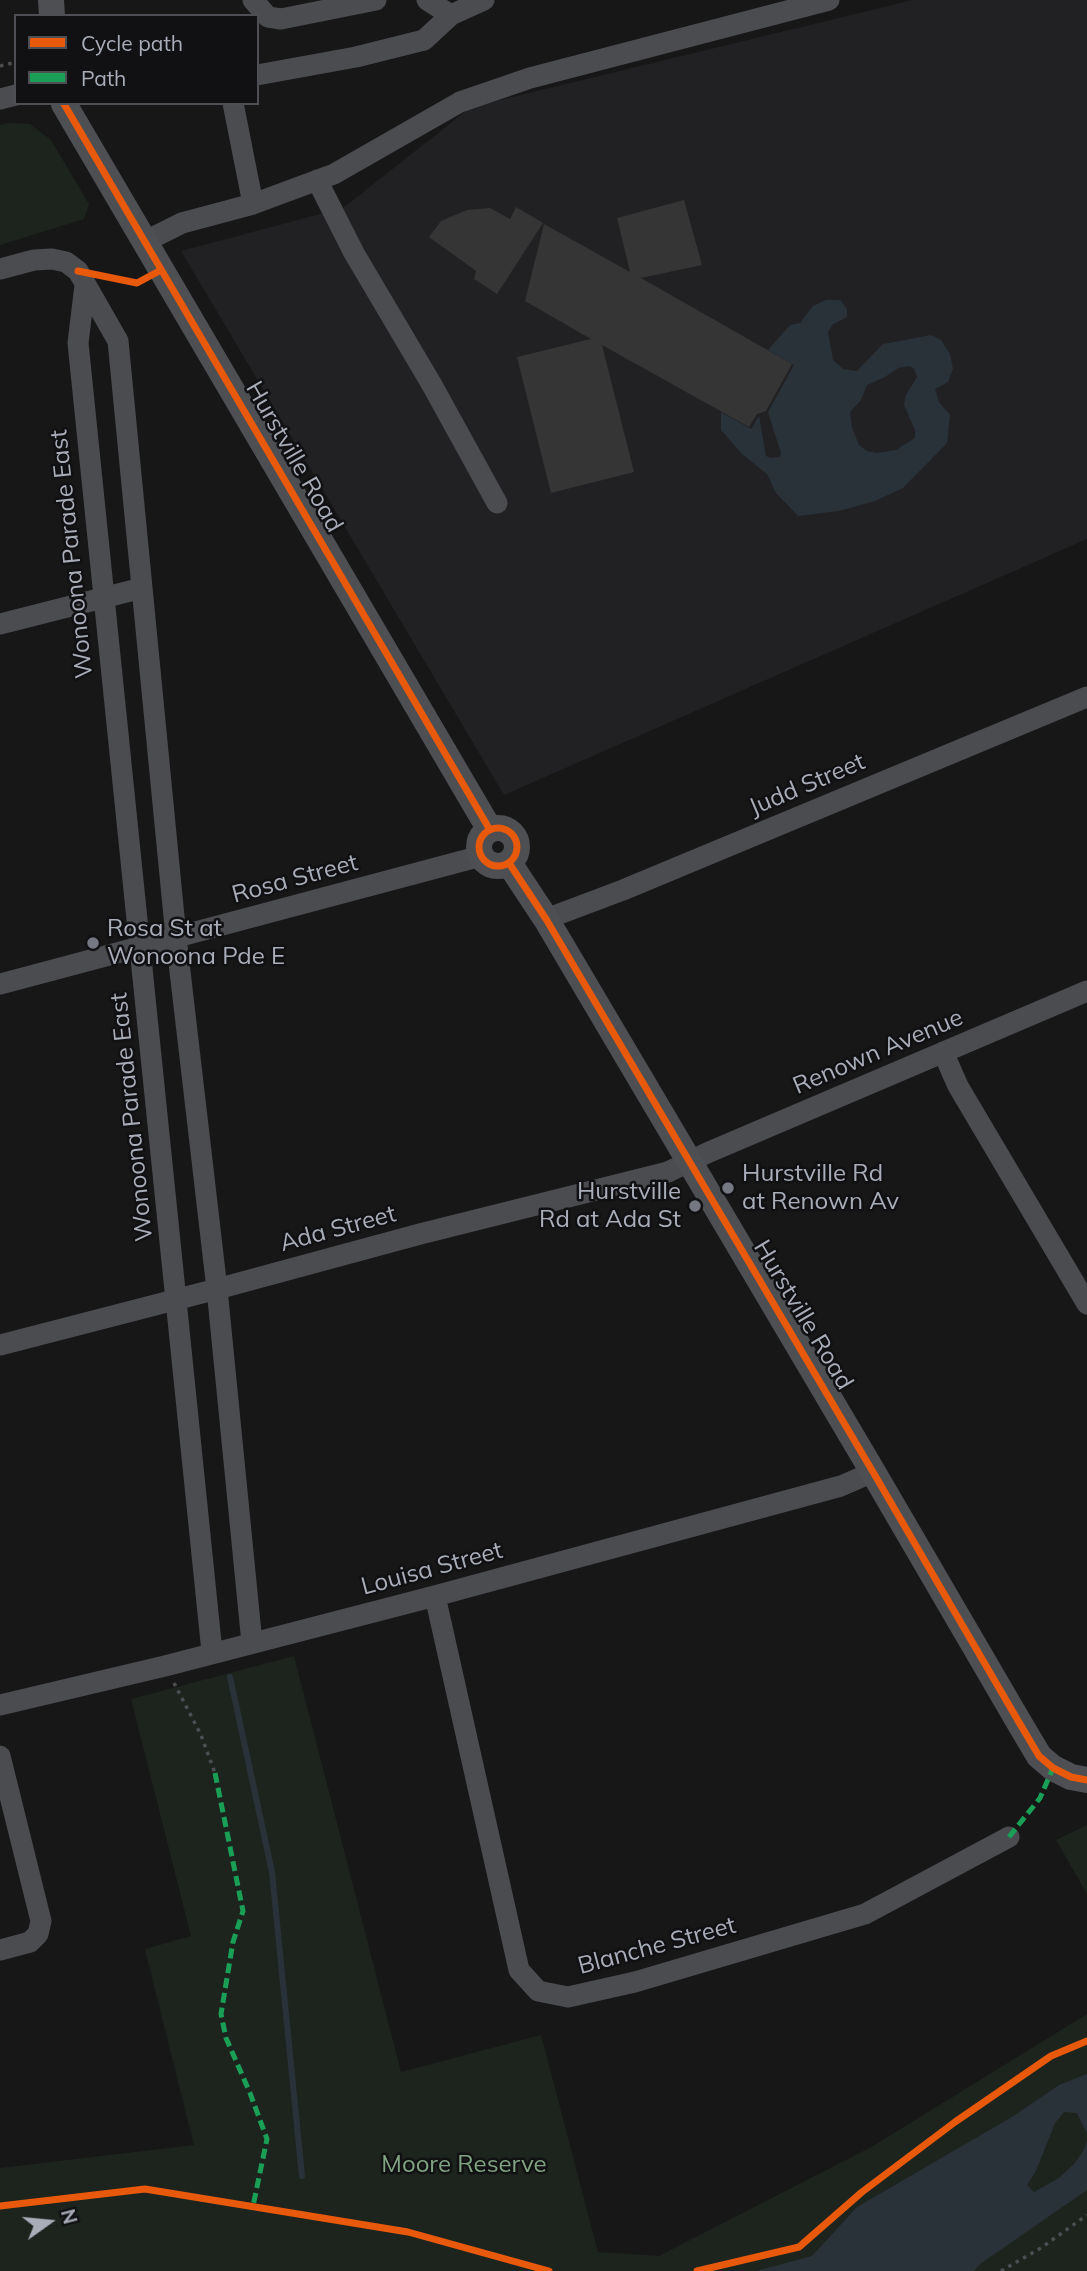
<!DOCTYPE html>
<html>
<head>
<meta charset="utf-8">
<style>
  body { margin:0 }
  #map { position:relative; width:1087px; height:2271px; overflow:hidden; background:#171717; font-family:Mulish,sans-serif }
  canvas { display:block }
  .legend { position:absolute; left:14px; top:14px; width:245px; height:91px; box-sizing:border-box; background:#111113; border:2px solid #4d4f55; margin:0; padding:9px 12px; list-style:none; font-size:21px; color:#a8adb8 }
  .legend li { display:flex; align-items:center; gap:14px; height:35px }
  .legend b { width:35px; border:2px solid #4d4f55 }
  .north { position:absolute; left:14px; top:2187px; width:70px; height:70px; -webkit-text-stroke:5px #111113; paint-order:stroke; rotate:75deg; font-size:19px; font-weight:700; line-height:28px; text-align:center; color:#a8adb8 }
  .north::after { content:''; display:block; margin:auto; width:24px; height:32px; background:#a8adb8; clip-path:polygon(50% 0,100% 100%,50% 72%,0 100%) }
</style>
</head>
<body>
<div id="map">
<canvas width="1087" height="2271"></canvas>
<ul class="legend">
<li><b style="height:9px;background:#e8590c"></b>Cycle path</li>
<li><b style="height:9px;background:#1a9f57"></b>Path</li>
</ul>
<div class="north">N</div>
</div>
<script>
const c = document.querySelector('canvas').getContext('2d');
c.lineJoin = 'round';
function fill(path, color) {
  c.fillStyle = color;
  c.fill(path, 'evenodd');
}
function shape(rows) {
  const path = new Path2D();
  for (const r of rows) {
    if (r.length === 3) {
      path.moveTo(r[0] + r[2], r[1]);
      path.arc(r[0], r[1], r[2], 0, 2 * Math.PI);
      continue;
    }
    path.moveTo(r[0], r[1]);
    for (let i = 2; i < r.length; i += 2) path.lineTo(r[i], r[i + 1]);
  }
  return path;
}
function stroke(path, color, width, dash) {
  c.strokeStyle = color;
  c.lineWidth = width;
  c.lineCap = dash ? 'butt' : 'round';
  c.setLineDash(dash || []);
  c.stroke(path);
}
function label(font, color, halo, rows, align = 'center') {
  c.font = font + ' Mulish,sans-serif';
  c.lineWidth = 5;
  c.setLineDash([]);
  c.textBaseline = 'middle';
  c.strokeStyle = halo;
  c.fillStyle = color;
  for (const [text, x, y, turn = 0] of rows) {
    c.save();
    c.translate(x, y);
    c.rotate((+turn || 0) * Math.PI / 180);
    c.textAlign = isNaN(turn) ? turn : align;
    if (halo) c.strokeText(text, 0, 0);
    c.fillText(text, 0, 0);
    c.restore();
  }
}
const built = shape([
  [913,0,1087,0,1087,539,504,795,181,251,343,208,471,107]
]);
const green = shape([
  [8,123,30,124,51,140,89,204,84,219,0,245,0,125],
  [294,1656,401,2072,541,2035,598,2252,659,2256,873,2146,1087,2014,1087,2271,0,2271,0,2168,194,2145,145,1949,191,1936,131,1699],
  [1087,1825,1087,1894,1056,1840]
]);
const water = shape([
  [826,300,840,300,847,309,847,317,833,324,828,332,833,360,843,369,857,371,883,344,931,335,941,340,950,354,953,369,948,382,935,389,939,402,950,415,947,443,903,488,875,501,839,511,798,516,776,493,767,474,742,454,721,430,721,412,751,429,759,416,766,456,771,458,780,457,781,453,768,412,794,365,768,350,790,325,800,323,813,306],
  [910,366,914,369,917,377,906,395,904,405,915,430,915,438,896,450,877,453,867,451,859,445,852,428,850,412,861,400,867,385,885,377,898,368],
  [1087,2074,1087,2134,1077,2113,1064,2112,1055,2123,1036,2171,1027,2185,1034,2192,1059,2178,1075,2163,1084,2150,1087,2141,1087,2190,980,2264,974,2271,756,2271,812,2256,857,2207,1012,2117,1059,2085]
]);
const stream = shape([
  [230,1677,272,1872,302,2176]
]);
const building = shape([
  [684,200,702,265,641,278,792,364,766,411,757,414,749,427,602,345,634,472,551,493,517,357,591,339,525,301,544,224,630,272,617,218],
  [516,207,543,223,497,294,474,279,476,271,429,237,441,221,467,210,490,208,510,219]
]);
const path = shape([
  [0,66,16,62],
  [174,1683,201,1735,215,1773],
  [1001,2271,1041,2248,1087,2215]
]);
const minor = shape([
  [253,0,268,17,281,19,376,0],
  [427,0,451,15],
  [257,75,356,57,424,40,451,15,484,0],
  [0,99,16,95],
  [233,103,253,204],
  [317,180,354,253,432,385,497,503],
  [144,242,182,223,253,204,334,174,460,102,530,78,829,0],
  [0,269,34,260,52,259,66,262,78,271,118,341,176,937,217,1289,252,1643],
  [85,285,78,343,212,1652],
  [0,624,142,588],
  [546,919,623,890,1087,697],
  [0,984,481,856],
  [943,1052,958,1086,1087,1304],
  [0,1345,217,1289,420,1234,668,1172,707,1153,1087,991],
  [435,1596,519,1970,538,1991,568,1997,635,1982,865,1914,1009,1837],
  [0,1705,165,1666,435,1596,841,1486,873,1472],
  [0,1756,41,1921,38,1934,30,1942,0,1950]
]);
const major = shape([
  [51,0,52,16],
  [64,104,490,830],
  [498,847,19],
  [509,863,546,919,873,1472,1020,1724,1039,1756,1053,1768,1071,1777,1087,1780]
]);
const quiet = shape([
  [215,1773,243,1911,233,1942,221,2014,226,2038,250,2093,267,2139,253,2206],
  [1009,1837,1040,1798,1053,1768]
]);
const cycleway = shape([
  [64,104,490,830],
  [78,271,137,283,161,270],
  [498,847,19],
  [509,863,546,919,873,1472,1020,1724,1039,1756,1053,1768,1071,1777,1087,1780],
  [0,2206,145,2189,408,2232,549,2271],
  [697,2271,799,2247,862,2192,955,2122,1051,2056,1087,2041]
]);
const markers = [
  [93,943,7,"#757880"],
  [728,1188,7,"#757880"],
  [695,1206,7,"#757880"]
];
const streetNames = [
  ["Hurstville Road",294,457,60],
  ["Wonoona Parade East",72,554,-96],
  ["Judd Street",807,785,-23],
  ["Rosa Street",295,879,-15],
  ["Renown Avenue",878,1052,-23],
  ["Wonoona Parade East",132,1117,-96],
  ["Ada Street",338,1229,-15],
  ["Hurstville Road",803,1315,59],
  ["Louisa Street",432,1569,-15],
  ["Blanche Street",657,1946,-15]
];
const poiNames = [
  ["Rosa St at",107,929],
  ["Wonoona Pde E",107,957],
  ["Hurstville Rd",742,1174],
  ["at Renown Av",742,1202],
  ["Hurstville",681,1192,"right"],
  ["Rd at Ada St",681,1220,"right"]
];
const parkNames = [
  ["Moore Reserve",464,2165]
];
fill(built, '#212123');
fill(green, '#1d241e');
fill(water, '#2a3239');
stroke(stream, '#2a3239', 6);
fill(building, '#353536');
stroke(path, '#4d4e52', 3.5, [3.5, 5]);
stroke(minor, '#4b4c50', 21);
stroke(major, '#4d4f52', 26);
stroke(quiet, '#1a9f57', 5, [10, 5]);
stroke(cycleway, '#e8590c', 7);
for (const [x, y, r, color] of markers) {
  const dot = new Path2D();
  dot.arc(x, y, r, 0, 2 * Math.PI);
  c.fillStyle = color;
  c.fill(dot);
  stroke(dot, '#111113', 2.5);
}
label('24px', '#a8adb8', '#111113', streetNames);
label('24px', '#a8adb8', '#111113', poiNames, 'left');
label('24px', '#7fa381', '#111113', parkNames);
</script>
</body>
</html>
